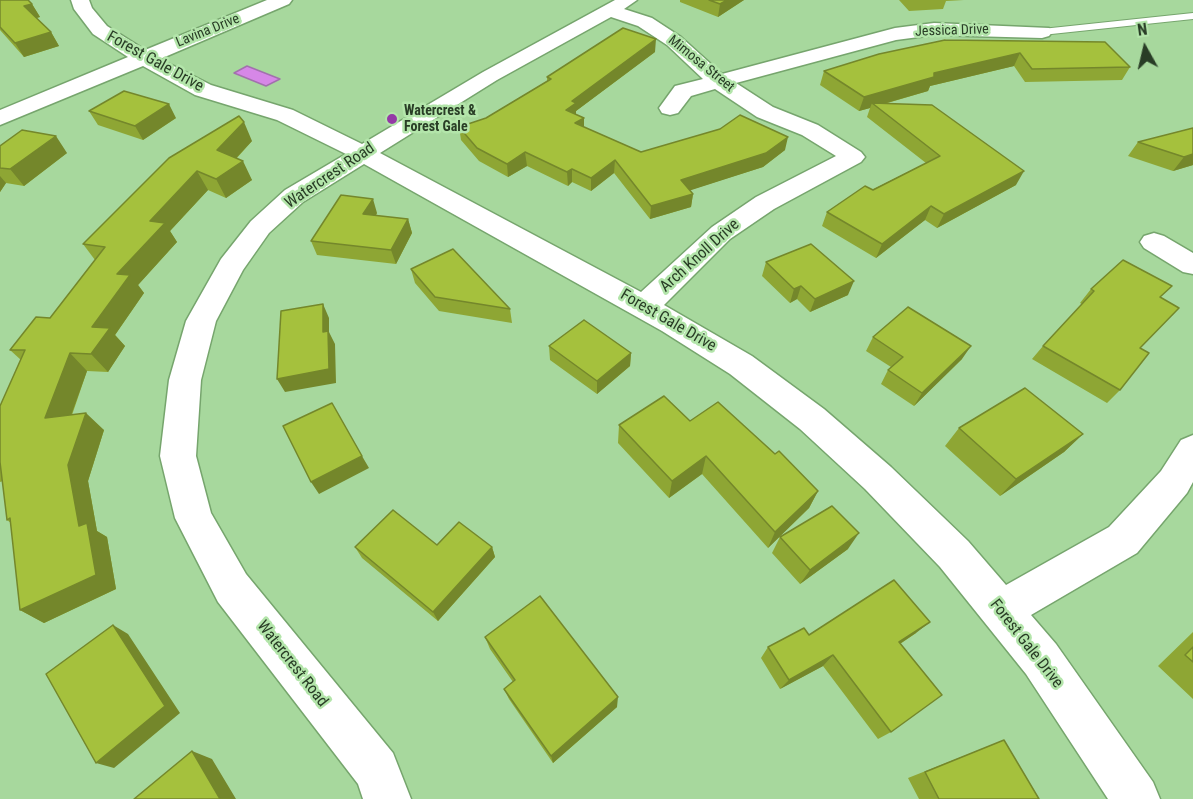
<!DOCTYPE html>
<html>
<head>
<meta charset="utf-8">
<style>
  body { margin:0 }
  #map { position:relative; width:1193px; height:799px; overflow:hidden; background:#a7d89d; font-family:"Roboto Condensed",sans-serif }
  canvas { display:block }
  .north { position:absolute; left:1115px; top:18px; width:60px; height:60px; -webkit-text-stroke:4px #b3e5aa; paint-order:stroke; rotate:352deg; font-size:16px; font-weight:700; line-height:24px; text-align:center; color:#293d26 }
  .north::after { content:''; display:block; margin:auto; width:21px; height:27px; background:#293d26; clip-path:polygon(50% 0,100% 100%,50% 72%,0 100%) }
</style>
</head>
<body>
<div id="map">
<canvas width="1193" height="799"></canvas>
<div class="north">N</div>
</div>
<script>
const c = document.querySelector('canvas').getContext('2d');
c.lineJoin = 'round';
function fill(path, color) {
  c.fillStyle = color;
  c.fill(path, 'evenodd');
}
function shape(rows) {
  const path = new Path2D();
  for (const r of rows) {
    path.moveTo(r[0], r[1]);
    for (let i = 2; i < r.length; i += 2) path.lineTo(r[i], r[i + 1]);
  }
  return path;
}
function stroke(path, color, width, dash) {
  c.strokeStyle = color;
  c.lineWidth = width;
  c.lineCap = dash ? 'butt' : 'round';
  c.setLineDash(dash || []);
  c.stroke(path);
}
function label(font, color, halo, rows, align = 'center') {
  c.font = font + ' "Roboto Condensed",sans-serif';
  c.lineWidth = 5;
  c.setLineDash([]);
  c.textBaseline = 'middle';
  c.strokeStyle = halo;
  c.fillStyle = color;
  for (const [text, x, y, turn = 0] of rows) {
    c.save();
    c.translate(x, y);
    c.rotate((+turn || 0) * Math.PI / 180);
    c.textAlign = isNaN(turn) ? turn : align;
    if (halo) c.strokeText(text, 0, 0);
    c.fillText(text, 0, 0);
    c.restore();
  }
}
const water = shape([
  [247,66,280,79,266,86,234,73,247,66]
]);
const lane = shape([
  [1193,13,1193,19,1042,35,1036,32,1042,29,1193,13]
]);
const street = shape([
  [71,0,89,0,92,8,107,26,145,50,267,0,292,0,289,4,160,59,211,85,293,110,362,144,483,72,615,0,637,0,624,9,652,18,681,37,722,74,895,28,934,23,1049,28,1052,32,1049,36,1042,38,934,35,896,40,736,83,773,107,818,125,861,152,865,157,861,162,774,209,730,239,664,305,752,356,824,409,891,467,968,541,1006,585,1109,527,1161,471,1181,440,1193,435,1193,482,1187,493,1137,553,1031,615,1056,644,1153,782,1160,799,1108,799,1026,674,940,567,865,489,800,429,730,374,662,331,364,164,303,202,269,233,243,270,216,321,201,380,196,456,211,513,246,574,393,753,411,799,363,799,358,784,218,602,175,518,160,456,169,380,186,321,221,259,251,221,285,190,346,154,277,120,195,95,143,66,0,125,0,110,128,57,93,34,74,9,71,0],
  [611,17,638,26,667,45,703,79,675,86,659,108,662,113,670,115,678,113,691,96,715,89,757,117,802,135,836,156,756,197,712,227,641,292,380,153,497,80,611,17],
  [1154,233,1164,236,1193,253,1193,274,1183,272,1144,248,1140,242,1144,236,1154,233]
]);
const wall = shape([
  [0,0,32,4,40,17,36,18,51,32,59,46,24,57,0,30],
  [680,0,744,0,718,17,680,2],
  [899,0,964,0,946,1,943,9,909,11],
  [945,40,1130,67,1122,80,1025,82,1014,66,930,86,928,91,884,104,1016,185,937,228,925,220,876,258,822,226,827,212,926,163,867,117,870,108,859,111,820,85,824,71],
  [655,52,576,111,576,114,584,127,641,152,785,150,763,167,690,190,693,194,691,207,650,219,614,173,591,191,572,182,568,186,527,166,508,177,479,161,461,140,459,127,486,118,547,81,547,77],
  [89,111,176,118,143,140,98,125],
  [1193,128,1193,165,1173,171,1128,156,1138,142],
  [252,141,236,159,252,180,226,198,208,190,170,231,177,242,138,285,144,293,115,335,125,346,108,372,87,371,72,415,104,430,88,481,97,531,107,537,116,589,44,623,20,610,11,523,7,520,3,481,0,482,0,406,21,360,10,350,50,318,95,260,83,244,169,158],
  [0,146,67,153,24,186,6,183,0,192],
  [377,213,376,216,408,219,412,233,396,264,317,255,311,241],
  [766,262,848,295,810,312,797,299,790,303,762,276],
  [411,269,510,309,512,323,439,311,415,283],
  [1091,289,1160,297,1140,348,1120,390,1107,403,1032,359,1043,346,1082,304,1080,303],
  [873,337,962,359,914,406,881,384,888,370,891,367,866,351],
  [549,346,631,353,630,366,597,394,550,360],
  [690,421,818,491,809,508,768,548,702,474,669,498,618,443,619,425],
  [959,428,1083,434,1064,452,1000,496,945,446],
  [780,537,848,549,800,584,772,553],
  [437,545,492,547,495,557,438,621,362,558,355,547],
  [1193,632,1193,699,1158,666],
  [916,633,900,644,891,732,878,739,823,666,780,689,761,658,768,647,809,635],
  [485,637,617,707,553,763,509,699,504,689,513,682,490,649],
  [1004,740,1039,799,919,799,908,778]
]);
const shadedWall = shape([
  [727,0,744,0,718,17,720,4],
  [32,4,40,17,33,19,24,6],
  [51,32,59,46,24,57,15,43],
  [656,39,655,52,576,111,576,116,566,110,572,101],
  [1020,53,1014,66,930,86,928,91,876,106,872,103,870,108,859,111,864,97,934,73],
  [169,104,176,118,143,140,135,126],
  [584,118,584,131,575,123],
  [244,122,252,141,226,169,217,150],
  [56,136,67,153,24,186,10,169],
  [788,137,785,150,763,167,679,194,681,180],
  [525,152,527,166,508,177,507,164],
  [1193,154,1193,165,1173,171,1184,157],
  [615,160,614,173,591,191,591,178],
  [243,161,252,180,226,198,216,179],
  [572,169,572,182,568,186,567,172],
  [197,171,208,190,170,231,177,242,138,285,144,293,115,335,125,346,108,372,91,354,92,327,117,274,150,221],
  [1024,171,1016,185,937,228,944,214],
  [0,176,6,183,0,192],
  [693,194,691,207,650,219,651,206],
  [373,199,377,213,368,228,363,214],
  [931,206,925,220,876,258,882,244],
  [408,219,412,233,396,264,391,250],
  [854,281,848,295,810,312,815,299],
  [801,286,797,299,790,303,794,289],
  [323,304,329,318,329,332,335,344,336,383,285,392,277,379,323,332],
  [971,346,962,359,914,406,922,393],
  [70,353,87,371,64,435,45,418],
  [631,353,630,366,597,394,597,381],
  [86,413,104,430,88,481,97,531,107,537,116,589,44,623,20,610,79,526,68,465],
  [1083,434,1064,452,1000,496,1016,479],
  [362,456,369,468,319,494,311,482],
  [706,456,702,474,669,498,672,481],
  [818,491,809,508,768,548,775,532],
  [859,533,848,549,800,584,810,570],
  [492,547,495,557,438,621,433,612],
  [930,622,916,633,886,653,899,642],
  [113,625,128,634,180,713,114,768,96,763],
  [833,655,823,666,780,689,789,680],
  [618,697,617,707,553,763,551,756],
  [192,751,212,759,236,799,220,799]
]);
const building = shape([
  [0,0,28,0,32,4,24,6,51,32,15,43,0,27,0,0],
  [709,0,727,0,720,4,709,0],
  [623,28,656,39,572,101,576,103,566,110,584,118,575,123,641,152,720,129,740,115,788,137,766,153,681,180,693,194,651,206,615,160,591,178,572,169,567,172,525,152,507,164,477,148,459,127,486,118,551,79,547,77,623,28],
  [945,40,1105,42,1130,67,1032,69,1020,53,934,73,934,77,864,97,824,71,879,54,945,40],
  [124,91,169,104,135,126,89,111,124,91],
  [872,103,932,105,1024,171,944,214,931,206,882,244,827,212,865,186,873,190,940,156,872,103],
  [239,116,244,122,217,150,243,161,216,179,197,171,150,221,165,223,117,274,130,275,92,327,110,328,91,354,70,353,45,418,86,413,68,465,79,526,87,523,96,575,20,610,10,518,7,520,0,462,0,406,25,350,10,350,36,317,50,318,105,247,83,244,169,158,239,116],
  [1193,128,1193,154,1184,157,1138,142,1193,128],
  [22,130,56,136,10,169,0,168,0,146,22,130],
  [341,195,373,199,363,214,408,219,391,250,311,241,341,195],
  [811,244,854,281,815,299,801,286,794,289,766,262,811,244],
  [453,249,510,309,435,297,411,269,453,249],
  [1123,260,1172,286,1160,297,1179,308,1140,348,1149,353,1120,390,1043,346,1094,291,1091,289,1123,260],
  [323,304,323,332,328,331,329,369,277,379,281,311,323,304],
  [908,307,971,346,922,393,888,370,903,357,873,337,908,307],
  [584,320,631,353,597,381,549,346,584,320],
  [1025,388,1083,434,1016,479,959,428,1025,388],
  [664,396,690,421,718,402,775,454,779,451,818,491,775,532,706,456,672,481,619,425,664,396],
  [332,403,362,456,311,482,283,426,332,403],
  [832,506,859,533,810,570,780,537,832,506],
  [393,510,437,545,459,522,492,547,433,612,355,547,393,510],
  [894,580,930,622,899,642,942,695,891,732,833,655,789,680,768,647,804,628,809,635,894,580],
  [540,596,618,697,551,756,504,689,515,680,485,637,540,596],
  [113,625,165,706,96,763,46,674,113,625],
  [1193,647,1193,662,1185,655,1193,647],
  [1004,740,1039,799,939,799,925,772,1004,740],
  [192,751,220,799,134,799,192,751]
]);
const markers = [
  [392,119,6,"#943aa6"]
];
const farStreetnames = [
  ["Lavina Drive",208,31,-22],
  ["Jessica Drive",952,31,-2],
  ["Mimosa Street",701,64,39]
];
const farPoinames = [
  ["Watercrest &",404,111],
  ["Forest Gale",404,127]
];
const streetNames = [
  ["Forest Gale Drive",155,62,29],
  ["Watercrest Road",330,176,-34],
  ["Arch Knoll Drive",700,256,-42],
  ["Forest Gale Drive",668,321,30],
  ["Forest Gale Drive",1026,644,52],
  ["Watercrest Road",292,664,52]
];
fill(water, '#d687e7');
stroke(water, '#a271ad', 1.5);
stroke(lane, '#76a56d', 2);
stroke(street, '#76a56d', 3);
fill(lane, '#fff');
fill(street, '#fff');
fill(wall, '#8ea634');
fill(shadedWall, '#74872b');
fill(building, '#a5c13d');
stroke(building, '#74872b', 1.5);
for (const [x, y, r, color] of markers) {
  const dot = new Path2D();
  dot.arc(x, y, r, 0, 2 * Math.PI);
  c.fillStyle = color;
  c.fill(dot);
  stroke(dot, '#b3e5aa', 2);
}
label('14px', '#293d26', '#b3e5aa', farStreetnames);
label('bold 14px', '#293d26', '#b3e5aa', farPoinames, 'left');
label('16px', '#293d26', '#b3e5aa', streetNames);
</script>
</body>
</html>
